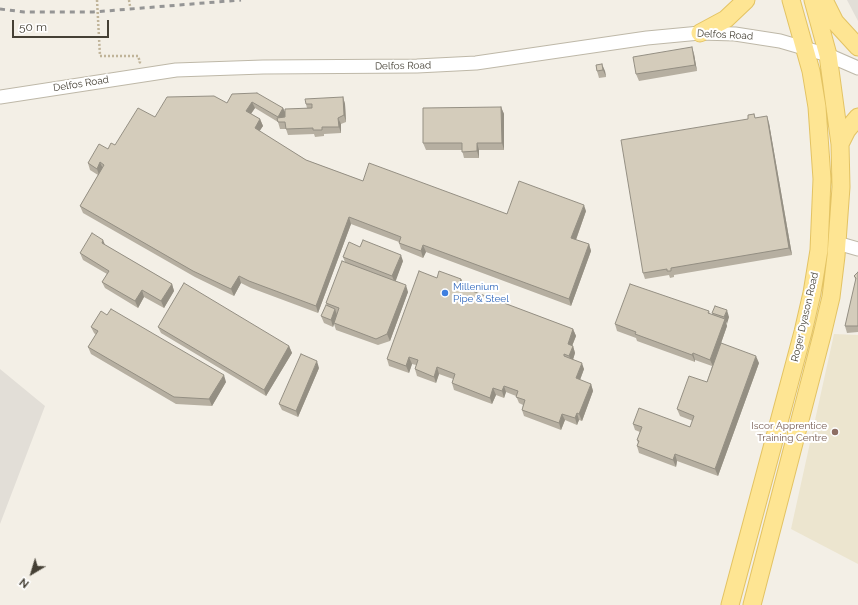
<!DOCTYPE html>
<html>
<head>
<meta charset="utf-8">
<style>
  body { margin:0 }
  #map { position:relative; width:858px; height:605px; overflow:hidden; background:#f3efe6; font-family:Raleway,sans-serif }
  canvas { display:block }
  .north { position:absolute; left:12px; top:553px; width:40px; height:40px; -webkit-text-stroke:3px #fff; paint-order:stroke; rotate:218deg; font-size:11px; font-weight:700; line-height:16px; text-align:center; color:#454035 }
  .north::after { content:''; display:block; margin:auto; width:14px; height:18px; background:#454035; clip-path:polygon(50% 0,100% 100%,50% 72%,0 100%) }
  .scale { position:absolute; left:12px; top:20px; width:97px; height:18px; box-sizing:border-box; border:2px solid #454035; border-top:0; padding-left:5px; font-size:12px; line-height:14px; white-space:nowrap; color:#454035; -webkit-text-stroke:3px #fff; paint-order:stroke }
</style>
</head>
<body>
<div id="map">
<canvas width="858" height="605"></canvas>
<div class="north">N</div>
<div class="scale">50 m</div>
</div>
<script>
const c = document.querySelector('canvas').getContext('2d');
c.lineJoin = 'round';
function fill(path, color) {
  c.fillStyle = color;
  c.fill(path, 'evenodd');
}
function shape(rows) {
  const path = new Path2D();
  for (const r of rows) {
    path.moveTo(r[0], r[1]);
    for (let i = 2; i < r.length; i += 2) path.lineTo(r[i], r[i + 1]);
  }
  return path;
}
function stroke(path, color, width, dash) {
  c.strokeStyle = color;
  c.lineWidth = width;
  c.lineCap = dash ? 'butt' : 'round';
  c.setLineDash(dash || []);
  c.stroke(path);
}
function label(font, color, halo, rows, align = 'center') {
  c.font = font + ' Raleway,sans-serif';
  c.lineWidth = 4;
  c.setLineDash([]);
  c.textBaseline = 'middle';
  c.strokeStyle = halo;
  c.fillStyle = color;
  for (const [text, x, y, turn = 0] of rows) {
    c.save();
    c.translate(x, y);
    c.rotate((+turn || 0) * Math.PI / 180);
    c.textAlign = isNaN(turn) ? turn : align;
    if (halo) c.strokeText(text, 0, 0);
    c.fillText(text, 0, 0);
    c.restore();
  }
}
const industrial = shape([
  [847,0,858,0,858,21],
  [0,369,45,406,0,524]
]);
const education = shape([
  [834,334,858,335,858,564,791,529]
]);
const path = shape([
  [129,0,130,6],
  [100,56,138,56,140,62,139,63]
]);
const minor = shape([
  [0,97,176,70,263,67,417,66,476,63,647,38,700,33,735,34,780,41,828,55,858,68],
  [837,243,858,249]
]);
const major = shape([
  [824,0,835,22,858,47],
  [700,33,726,19,746,0],
  [840,144,847,130,858,117],
  [730,605,803,332,812,293,819,250,822,179,817,107,811,71,791,0],
  [752,605,822,335,831,297,836,256,841,187,840,144,828,55,813,0]
]);
const rail = shape([
  [0,9,24,12,93,12,241,0]
]);
const pathBridge = shape([
  [97,0,100,56]
]);
const wall = shape([
  [694,54,697,71,639,81,636,74],
  [596,65,605,71,606,77,599,78,597,71],
  [232,94,283,108,285,112,307,108,306,104,343,97,345,104,346,122,341,124,341,133,324,134,324,136,315,137,314,134,288,135,286,129,280,129,278,122,255,108,251,114,260,119,263,126,259,131,306,160,363,181,507,214,586,211,576,240,589,244,591,251,571,306,426,252,423,258,401,249,399,243,399,242,351,224,318,313,251,288,241,283,234,296,195,277,83,213,80,206,98,175,90,170,88,163,108,149,115,145,155,117,227,103],
  [501,107,504,114,504,150,479,150,479,158,464,158,462,150,426,150,423,143],
  [754,114,755,118,769,123,792,255,674,275,674,277,670,278,669,275,645,279,643,273,748,119],
  [105,245,172,284,174,291,164,308,144,297,138,308,105,288,102,282,107,274,83,260,80,253],
  [360,247,403,261,395,281,408,292,390,341,378,345,336,330,334,324,333,327,324,323,321,316,327,306,326,303,345,262,343,257],
  [858,272,858,332,847,333,845,326,856,281,854,276],
  [437,278,461,279,464,286,463,288,573,329,576,336,572,346,573,346,575,353,573,359,584,369,580,380,591,384,593,391,582,421,579,420,577,425,565,420,561,430,524,416,522,410,523,405,519,403,516,396,506,392,504,398,496,395,492,404,454,390,452,383,453,379,439,374,436,383,417,376,415,369,416,365,412,364,409,373,389,366,387,359],
  [709,311,710,314,713,315,712,313,729,317,726,323,727,326,721,343,759,363,718,476,677,461,676,467,639,453,637,446,638,443,637,440,640,432,635,430,633,424,690,427,693,421,680,416,677,409,707,382,712,366,695,360,695,362,637,341,636,338,617,331,615,324],
  [91,327,226,382,212,406,176,404,91,354,88,347,96,335,94,333],
  [158,327,289,346,292,353,266,396,161,333],
  [319,368,298,417,282,410,279,404]
]);
const shadedWall = shape([
  [692,47,694,54,697,71,695,65],
  [602,64,605,71,606,77,603,70],
  [343,97,345,104,346,122,344,115],
  [252,102,255,108,248,118,246,111],
  [501,107,504,114,504,150,502,143],
  [283,108,286,114,281,122,280,122,278,117],
  [767,116,769,123,792,255,789,248],
  [338,118,341,124,341,133,339,127],
  [260,119,263,126,257,135,255,128],
  [477,143,479,150,479,158,477,151],
  [100,162,103,169,99,175,97,169],
  [584,205,586,211,574,245,571,238],
  [349,217,351,224,318,313,316,306],
  [103,240,106,247,102,243],
  [589,244,591,251,571,306,569,299],
  [423,245,426,252,423,258,421,251],
  [401,255,403,261,395,283,392,276],
  [239,276,241,283,234,296,231,289],
  [461,279,464,286,461,293,459,286],
  [172,284,174,291,164,308,161,301],
  [406,285,408,292,390,341,387,334],
  [142,290,144,297,138,308,135,301],
  [335,309,337,315,334,323,334,324,333,327,331,320],
  [727,310,729,317,727,324,724,317],
  [725,319,727,326,713,366,710,360],
  [573,329,576,336,570,351,568,344],
  [289,346,292,353,266,396,264,390],
  [573,346,575,353,572,363,569,356],
  [693,353,695,360,695,362,692,355],
  [756,356,759,363,718,476,715,469],
  [409,357,412,364,409,373,406,366],
  [317,361,319,368,298,417,296,411],
  [582,363,584,369,578,385,576,378],
  [437,367,439,374,436,383,434,377],
  [224,375,226,382,212,406,209,399],
  [591,384,593,391,582,421,579,414],
  [504,386,506,392,504,398,502,391],
  [493,388,496,395,492,404,490,398],
  [577,413,579,420,577,425,575,418],
  [562,414,565,420,561,430,559,423],
  [675,454,677,461,676,467,673,460]
]);
const building = shape([
  [692,47,695,65,636,74,633,57,692,47],
  [602,64,603,70,597,71,596,65,602,64],
  [257,93,283,108,278,117,252,102,246,111,260,119,255,128,306,160,363,181,369,163,507,214,519,181,584,205,571,238,589,244,569,299,423,245,421,251,399,243,401,237,349,217,316,306,249,281,239,276,231,289,193,271,80,206,104,165,100,162,97,169,88,163,99,144,108,149,111,143,115,145,138,108,155,117,167,97,214,96,227,103,232,94,257,93],
  [343,97,344,115,338,118,339,127,322,127,322,130,313,130,313,128,286,129,285,122,278,122,277,118,285,117,285,109,312,108,312,104,306,104,305,99,343,97],
  [501,107,502,143,477,143,477,151,462,152,462,143,423,143,423,108,501,107],
  [754,114,755,118,767,116,789,248,671,268,671,271,667,271,667,269,643,273,621,140,748,119,748,115,754,114],
  [92,233,103,240,102,243,172,284,161,301,142,290,135,301,102,282,109,271,80,253,92,233],
  [363,240,401,255,392,276,343,257,349,242,360,247,363,240],
  [342,261,406,285,387,334,376,339,334,323,339,308,326,303,342,261],
  [419,271,437,278,439,271,461,279,459,286,573,329,568,344,573,346,569,356,564,354,564,356,582,363,576,378,591,384,579,414,577,413,575,418,562,414,559,423,522,410,525,400,516,397,518,391,504,386,502,391,493,388,490,398,452,383,455,374,437,367,434,377,415,369,418,360,409,357,406,366,387,359,419,271],
  [858,272,858,326,845,326,856,278,854,276,858,272],
  [184,283,289,346,264,390,158,327,184,283],
  [630,284,709,311,708,313,725,319,710,360,693,353,692,355,635,334,636,332,615,324,630,284],
  [326,305,335,309,331,320,321,316,326,305],
  [715,306,727,310,724,317,712,313,715,306],
  [111,309,224,375,209,399,174,397,88,347,98,331,91,327,101,311,107,315,111,309],
  [721,343,756,356,715,469,675,454,673,460,637,446,639,441,637,440,642,427,633,424,639,408,690,427,694,416,677,409,689,376,707,382,721,343],
  [301,354,317,361,296,411,279,404,301,354]
]);
const markers = [
  [445,293,4,"#3f7fe0"],
  [835,432,4,"#8d6e63"]
];
const streetNames = [
  ["Delfos Road",725,35,3],
  ["Delfos Road",403,66,-1],
  ["Delfos Road",81,84,-9],
  ["Roger Dyason Road",805,317,-77]
];
const shopNames = [
  ["Millenium",453,287],
  ["Pipe & Steel",453,299]
];
const educationNames = [
  ["Iscor Apprentice",827,426],
  ["Training Centre",827,438]
];
fill(industrial, '#e2ded7');
fill(education, '#ece5cf');
stroke(minor, '#beb8a8', 15);
stroke(major, '#e3c363', 19);
stroke(path, '#c0b499', 2.5, [2, 2]);
stroke(minor, '#fff', 13);
stroke(major, '#fee593', 17);
stroke(rail, '#959595', 3, [5, 5]);
stroke(pathBridge, '#c0b499', 2.5, [2, 2]);
fill(wall, '#b6afa1');
fill(shadedWall, '#948f83');
fill(building, '#d4ccbb');
stroke(building, '#948f83', 1);
for (const [x, y, r, color] of markers) {
  const dot = new Path2D();
  dot.arc(x, y, r, 0, 2 * Math.PI);
  c.fillStyle = color;
  c.fill(dot);
  stroke(dot, '#fff', 1.5);
}
label('10px', '#454035', '#fff', streetNames);
label('10px', '#366cbe', '#fff', shopNames, 'left');
label('10px', '#785e54', '#fff', educationNames, 'right');
</script>
</body>
</html>
